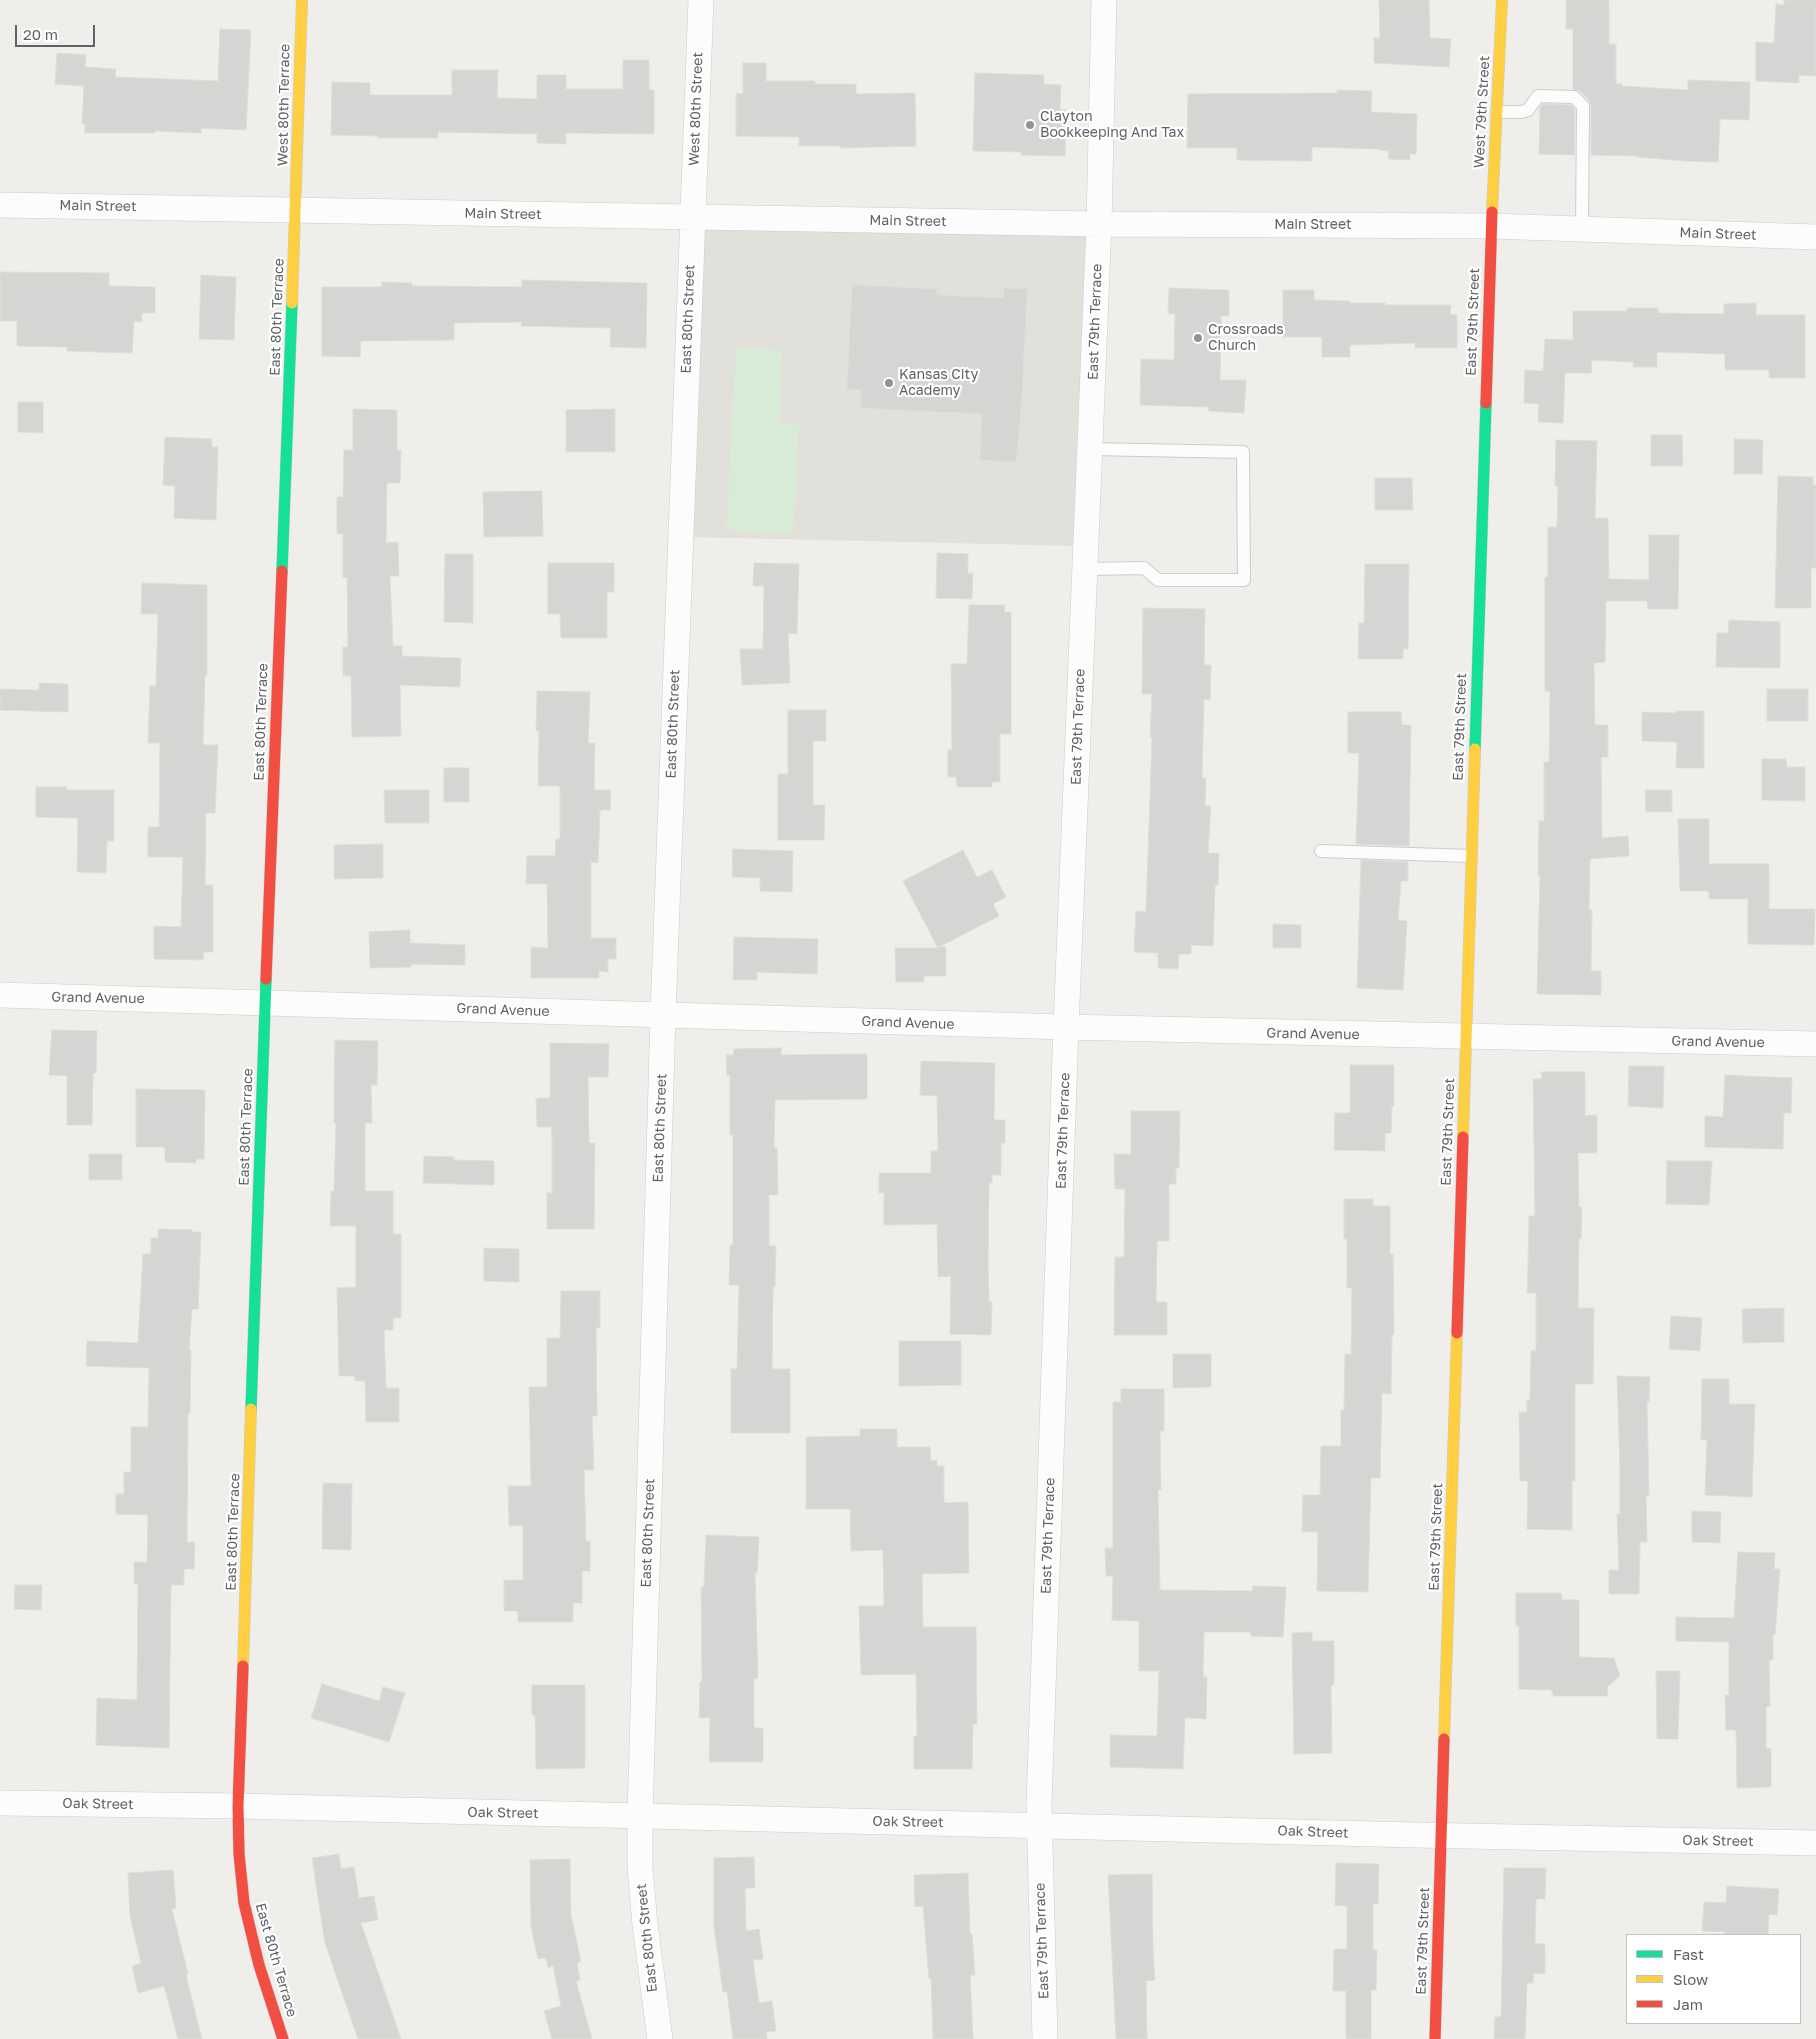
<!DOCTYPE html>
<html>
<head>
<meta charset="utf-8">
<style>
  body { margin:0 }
  #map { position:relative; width:1816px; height:2039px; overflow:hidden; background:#efeeea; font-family:"Golos Text",sans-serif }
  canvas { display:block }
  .legend { position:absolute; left:1626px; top:1934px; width:175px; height:90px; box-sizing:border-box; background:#fff; border:1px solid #bfc1c3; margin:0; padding:6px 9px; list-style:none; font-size:15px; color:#5f6368 }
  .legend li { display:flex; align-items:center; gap:10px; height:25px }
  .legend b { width:25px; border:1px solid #bfc1c3 }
  .scale { position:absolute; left:15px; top:25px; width:80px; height:22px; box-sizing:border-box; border:2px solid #5f6368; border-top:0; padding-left:6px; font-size:15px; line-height:18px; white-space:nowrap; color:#5f6368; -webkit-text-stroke:4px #fff; paint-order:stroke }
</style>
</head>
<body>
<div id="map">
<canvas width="1816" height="2039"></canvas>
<ul class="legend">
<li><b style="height:6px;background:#16e098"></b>Fast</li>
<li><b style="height:6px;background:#ffcf43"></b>Slow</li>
<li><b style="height:6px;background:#f24e42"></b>Jam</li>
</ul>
<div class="scale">20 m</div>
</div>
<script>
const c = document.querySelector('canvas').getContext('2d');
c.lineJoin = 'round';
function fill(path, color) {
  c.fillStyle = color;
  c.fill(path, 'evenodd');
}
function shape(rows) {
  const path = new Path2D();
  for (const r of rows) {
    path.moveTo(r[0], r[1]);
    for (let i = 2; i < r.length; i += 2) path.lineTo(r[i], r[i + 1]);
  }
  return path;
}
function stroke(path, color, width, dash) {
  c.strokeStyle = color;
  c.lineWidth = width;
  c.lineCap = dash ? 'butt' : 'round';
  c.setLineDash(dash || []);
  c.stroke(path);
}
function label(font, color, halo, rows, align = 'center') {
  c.font = font + ' "Golos Text",sans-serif';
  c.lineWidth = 4.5;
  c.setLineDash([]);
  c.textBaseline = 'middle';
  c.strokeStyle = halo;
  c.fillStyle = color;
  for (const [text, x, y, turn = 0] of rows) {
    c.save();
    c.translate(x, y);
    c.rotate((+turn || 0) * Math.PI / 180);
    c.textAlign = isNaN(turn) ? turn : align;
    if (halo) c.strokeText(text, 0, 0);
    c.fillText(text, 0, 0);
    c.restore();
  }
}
const education = shape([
  [700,226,1091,230,1079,546,688,537]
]);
const green = shape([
  [736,348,782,350,779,423,799,424,793,534,726,530]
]);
const building = shape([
  [1379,0,1429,0,1430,38,1451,39,1449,67,1374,63,1374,38,1380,38,1379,0],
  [1566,0,1609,0,1609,44,1616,44,1616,84,1622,84,1622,86,1688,90,1688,80,1750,82,1749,120,1720,119,1718,162,1686,161,1636,157,1636,156,1591,155,1591,106,1589,100,1580,91,1573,89,1573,29,1566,29,1566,0],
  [1784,0,1816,0,1816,76,1799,75,1799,83,1756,81,1756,42,1774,43,1776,4,1784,5,1784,0],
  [220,29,251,30,246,130,201,128,201,133,155,131,155,133,85,133,85,124,82,124,84,86,55,84,57,53,86,55,85,67,116,69,115,77,218,81,220,29],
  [623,60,649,60,649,90,654,90,654,134,566,133,566,144,537,143,537,134,438,132,438,138,378,138,378,136,331,135,332,82,370,83,370,95,452,95,452,70,498,70,497,98,537,99,537,75,566,75,566,89,623,89,623,60],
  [743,63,766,63,766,81,815,81,815,84,856,84,856,94,915,93,916,146,840,148,840,146,799,146,799,137,736,136,736,93,743,94,743,63],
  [975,73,1044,75,1044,84,1061,85,1060,110,1066,110,1065,156,1021,155,1021,152,973,151,975,73],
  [1337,90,1372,91,1371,112,1417,114,1416,154,1410,154,1410,160,1388,159,1389,151,1380,150,1380,149,1312,147,1312,161,1237,160,1237,148,1187,148,1188,94,1337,93,1337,90],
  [1542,104,1571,105,1575,109,1574,155,1539,154,1540,107,1542,104],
  [0,272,109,273,109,286,155,287,155,313,142,313,142,322,134,321,132,353,67,351,67,347,17,346,17,321,0,321,0,272],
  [201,275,236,277,234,340,199,339,201,275],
  [522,280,647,283,646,348,610,347,611,328,521,326,522,322,454,323,454,340,361,341,360,357,322,356,322,287,382,287,382,282,412,283,412,286,522,287,522,280],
  [852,285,937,289,936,295,1003,298,1004,288,1027,289,1022,396,1016,462,980,460,982,414,861,408,861,390,847,390,852,285],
  [1169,288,1229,290,1229,316,1221,316,1220,380,1246,380,1244,413,1209,411,1208,407,1140,405,1141,359,1174,360,1175,314,1168,313,1169,288],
  [1283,290,1314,290,1314,300,1350,301,1350,303,1385,303,1385,305,1451,305,1450,314,1457,315,1457,348,1415,348,1415,343,1350,345,1350,357,1322,357,1322,337,1283,337,1283,290],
  [1756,303,1756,315,1805,315,1805,378,1769,378,1769,370,1725,370,1725,354,1657,352,1657,367,1633,367,1633,362,1591,360,1592,373,1565,373,1563,423,1538,422,1539,404,1524,403,1525,370,1543,371,1545,339,1573,340,1573,311,1627,311,1627,308,1658,308,1658,313,1724,314,1724,304,1756,303],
  [18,402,43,402,43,433,18,432,18,402],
  [353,409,397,410,397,450,401,450,400,483,387,483,386,543,398,542,399,576,390,576,393,646,402,646,402,656,461,658,460,687,400,685,401,736,352,737,351,676,343,676,343,647,348,647,347,577,343,578,343,534,337,534,337,497,343,497,344,450,353,450,353,409],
  [615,409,615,452,566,452,566,410,615,409],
  [1651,435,1682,435,1683,466,1651,466,1651,435],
  [165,437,212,439,212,447,218,447,216,520,174,518,175,486,163,485,165,437],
  [1734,439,1763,440,1762,474,1734,474,1734,439],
  [1556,440,1597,441,1595,518,1608,518,1609,579,1649,580,1649,535,1679,535,1678,609,1648,609,1647,601,1606,601,1605,662,1594,663,1595,725,1608,725,1608,757,1601,757,1602,838,1628,836,1629,856,1590,859,1589,910,1592,910,1591,971,1601,971,1601,995,1537,994,1540,875,1538,875,1539,821,1544,821,1544,762,1549,762,1550,691,1545,691,1545,577,1548,577,1548,527,1557,527,1558,486,1555,486,1556,440],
  [1778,476,1813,477,1813,485,1816,485,1816,568,1811,568,1811,608,1775,608,1778,476],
  [1375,478,1412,478,1413,510,1375,510,1375,478],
  [542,491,543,536,484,537,483,492,542,491],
  [937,553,968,554,968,574,973,573,972,599,936,598,937,553],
  [445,554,473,554,473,623,444,622,445,554],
  [548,563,614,563,614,592,607,592,607,638,561,638,560,614,548,614,548,563],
  [754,563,799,564,797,634,788,633,790,683,742,685,740,649,763,649,764,586,753,586,754,563],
  [1365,564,1409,564,1408,649,1403,649,1403,659,1358,659,1359,623,1364,623,1365,564],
  [142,583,207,585,207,675,205,675,203,745,218,745,215,813,206,813,205,885,213,885,213,952,204,952,203,960,154,959,154,926,181,927,183,857,148,857,148,827,159,827,160,743,148,743,150,686,156,686,158,614,141,614,142,583],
  [969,605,1005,605,1004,612,1011,612,1011,734,1000,734,1000,782,992,782,992,787,957,787,956,777,948,777,948,750,952,750,951,664,967,664,969,605],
  [1143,608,1205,609,1204,665,1211,665,1210,700,1204,699,1202,778,1206,778,1205,806,1211,806,1208,853,1219,853,1218,885,1215,885,1213,946,1191,945,1191,954,1179,954,1178,969,1158,968,1158,953,1134,952,1136,911,1146,912,1152,737,1150,737,1152,694,1142,694,1143,608],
  [1729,620,1780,622,1780,668,1716,667,1717,633,1728,633,1729,620],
  [39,683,68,684,68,712,0,710,0,689,39,690,39,683],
  [1767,689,1808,689,1808,721,1767,721,1767,689],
  [537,691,590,692,588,743,595,743,594,790,611,790,610,810,600,810,598,863,591,862,591,938,616,938,616,959,608,959,608,972,599,971,599,978,531,978,531,947,548,948,547,884,526,884,527,856,555,856,556,839,560,839,560,786,538,786,539,731,536,731,537,691],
  [788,710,826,710,826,741,813,741,813,805,825,805,824,840,778,840,778,774,788,774,788,710],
  [1676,711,1704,711,1704,768,1676,768,1677,742,1642,741,1642,712,1676,713,1676,711],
  [1348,712,1401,712,1402,725,1411,725,1409,846,1356,844,1359,753,1348,753,1348,712],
  [1762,759,1786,759,1787,767,1805,767,1805,801,1762,800,1762,759],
  [444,768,469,768,469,802,444,802,444,768],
  [36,787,67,787,66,790,114,790,114,841,107,841,106,873,77,872,78,818,36,817,36,787],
  [384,790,429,790,429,823,385,823,384,790],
  [1645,790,1672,790,1672,812,1646,812,1645,790],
  [1678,819,1709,819,1709,864,1769,864,1769,909,1815,909,1814,945,1748,944,1748,899,1709,899,1709,891,1680,891,1678,819],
  [383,844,383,878,334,879,334,845,383,844],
  [733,849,793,851,792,892,760,891,760,878,732,877,733,849],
  [963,850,977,877,992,870,1006,897,993,904,999,916,939,947,946,947,946,976,924,976,924,982,896,982,895,948,938,948,903,881,963,850],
  [1361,860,1408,862,1408,881,1401,881,1398,920,1407,921,1403,990,1357,988,1361,860],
  [1273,924,1301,925,1301,948,1273,948,1273,924],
  [410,930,410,943,465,945,465,965,411,964,411,967,370,968,369,932,410,930],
  [734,937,818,939,817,974,757,972,757,980,733,980,734,937],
  [52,1030,97,1031,96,1073,93,1073,92,1125,67,1125,67,1076,49,1075,52,1030],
  [335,1040,378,1041,377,1085,371,1085,372,1123,365,1123,365,1191,393,1191,393,1234,401,1234,401,1318,393,1318,393,1330,384,1330,386,1388,399,1388,399,1422,366,1422,365,1381,355,1381,355,1376,339,1376,337,1288,356,1287,356,1226,330,1226,331,1191,334,1191,336,1123,334,1123,334,1090,335,1040],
  [550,1043,609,1044,608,1077,588,1077,589,1143,595,1143,594,1229,547,1229,547,1193,552,1193,552,1135,551,1127,537,1127,536,1098,550,1098,550,1043],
  [781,1048,781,1055,867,1054,867,1099,775,1100,774,1148,777,1148,778,1195,769,1195,769,1246,776,1246,775,1286,773,1286,772,1369,790,1369,790,1433,731,1433,731,1369,737,1369,739,1285,729,1285,730,1245,733,1245,733,1135,730,1135,730,1075,727,1075,726,1055,733,1055,734,1049,781,1048],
  [921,1061,995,1063,994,1120,1005,1120,1005,1143,1001,1143,1001,1175,992,1175,992,1183,989,1183,988,1262,989,1302,992,1302,991,1335,950,1334,951,1276,938,1277,937,1224,884,1225,884,1193,879,1193,879,1173,931,1173,931,1151,938,1151,937,1096,920,1095,921,1061],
  [1350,1065,1394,1065,1394,1106,1392,1106,1391,1133,1385,1133,1385,1151,1334,1150,1335,1113,1350,1113,1350,1065],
  [1629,1066,1664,1066,1663,1108,1628,1106,1629,1066],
  [1541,1072,1585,1072,1585,1116,1597,1115,1597,1153,1578,1153,1579,1207,1582,1207,1581,1239,1579,1238,1578,1308,1594,1308,1593,1384,1575,1384,1575,1481,1572,1481,1572,1530,1527,1529,1528,1481,1520,1481,1519,1412,1527,1412,1527,1400,1530,1400,1531,1351,1536,1351,1536,1293,1527,1293,1528,1265,1529,1216,1535,1216,1533,1079,1542,1079,1541,1072],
  [1725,1075,1792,1078,1791,1113,1784,1113,1783,1149,1705,1147,1705,1116,1723,1117,1725,1075],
  [136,1089,205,1090,204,1159,196,1159,196,1163,165,1162,165,1147,136,1147,136,1089],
  [1131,1111,1180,1111,1179,1168,1176,1168,1176,1184,1169,1184,1169,1241,1157,1241,1156,1302,1167,1302,1167,1335,1114,1335,1115,1257,1124,1257,1125,1189,1115,1189,1114,1154,1131,1154,1131,1111],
  [89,1154,122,1154,122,1180,89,1180,89,1154],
  [424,1156,454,1157,454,1160,494,1161,494,1185,423,1183,424,1156],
  [1667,1161,1712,1161,1709,1205,1666,1204,1667,1161],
  [1344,1199,1373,1199,1373,1206,1390,1206,1390,1254,1393,1254,1394,1326,1394,1335,1392,1335,1391,1394,1382,1393,1380,1478,1371,1478,1368,1592,1317,1591,1318,1532,1302,1532,1303,1495,1320,1495,1321,1446,1341,1446,1341,1410,1344,1410,1345,1354,1351,1354,1352,1288,1347,1288,1347,1239,1344,1239,1344,1199],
  [158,1229,192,1230,192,1232,201,1232,198,1309,192,1309,189,1349,191,1350,190,1413,188,1413,187,1542,195,1542,194,1569,184,1569,184,1585,171,1585,169,1748,96,1745,97,1698,137,1700,138,1584,134,1584,134,1562,147,1562,148,1515,116,1514,116,1494,124,1494,124,1472,131,1472,131,1427,148,1427,149,1368,86,1366,87,1341,138,1343,143,1254,151,1254,151,1238,158,1238,158,1229],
  [484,1248,519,1249,519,1282,484,1281,484,1248],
  [561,1291,600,1291,600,1328,596,1328,597,1416,592,1416,594,1470,584,1470,586,1541,590,1541,590,1571,582,1571,582,1603,573,1603,573,1622,518,1622,518,1611,504,1611,504,1580,523,1580,523,1525,509,1526,508,1486,531,1486,529,1387,547,1387,547,1338,560,1338,561,1291],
  [1784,1308,1784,1342,1743,1343,1742,1309,1784,1308],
  [1671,1316,1702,1318,1700,1351,1669,1349,1671,1316],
  [899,1341,961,1341,961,1385,899,1386,899,1341],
  [1173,1354,1211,1354,1211,1387,1173,1388,1173,1354],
  [1617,1376,1650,1377,1649,1402,1647,1402,1649,1496,1646,1496,1647,1542,1640,1542,1639,1594,1609,1594,1609,1570,1619,1570,1617,1514,1620,1514,1620,1468,1617,1376],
  [1702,1379,1729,1379,1729,1404,1755,1404,1752,1497,1705,1495,1707,1440,1701,1440,1702,1379],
  [1121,1389,1164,1389,1164,1431,1160,1431,1161,1490,1158,1490,1160,1590,1253,1591,1253,1586,1286,1587,1283,1637,1251,1636,1251,1632,1204,1632,1203,1677,1207,1677,1206,1719,1185,1718,1183,1769,1110,1767,1110,1735,1157,1736,1159,1671,1139,1671,1139,1621,1112,1620,1113,1576,1106,1576,1105,1548,1113,1548,1113,1402,1121,1402,1121,1389],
  [860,1429,897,1429,897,1447,930,1447,931,1461,937,1460,937,1466,944,1466,944,1503,968,1502,969,1573,922,1574,923,1627,976,1627,977,1724,973,1724,972,1769,914,1769,914,1736,917,1736,916,1674,861,1675,859,1606,884,1606,883,1550,851,1551,850,1509,806,1509,806,1437,860,1436,860,1429],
  [323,1483,352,1484,351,1550,322,1549,323,1483],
  [1692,1511,1721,1512,1720,1543,1692,1542,1692,1511],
  [706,1535,759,1537,757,1573,755,1573,758,1678,754,1679,754,1728,763,1728,763,1762,709,1762,710,1718,699,1718,700,1682,702,1682,701,1587,704,1587,706,1535],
  [1738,1552,1775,1553,1774,1569,1780,1569,1775,1635,1773,1635,1773,1659,1769,1661,1770,1706,1766,1707,1766,1748,1771,1749,1771,1787,1737,1788,1736,1730,1726,1730,1725,1695,1729,1695,1729,1642,1676,1641,1676,1617,1734,1618,1738,1552],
  [15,1585,42,1585,41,1610,14,1609,15,1585],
  [1516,1593,1561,1593,1562,1600,1579,1600,1579,1657,1614,1658,1620,1676,1607,1687,1608,1696,1554,1696,1551,1690,1519,1689,1519,1626,1516,1626,1516,1593],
  [1312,1632,1312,1641,1334,1641,1334,1685,1331,1685,1332,1753,1294,1754,1292,1633,1312,1632],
  [1656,1671,1680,1671,1678,1739,1657,1739,1656,1671],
  [322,1684,379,1701,383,1687,405,1693,389,1742,311,1718,322,1684],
  [532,1685,585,1685,585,1768,536,1769,535,1715,532,1715,532,1685],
  [339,1854,341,1869,354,1867,359,1898,374,1896,378,1920,361,1923,401,2039,358,2039,325,1943,312,1858,339,1854],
  [754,1857,755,1888,745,1888,746,1931,759,1929,763,1959,753,1960,759,2003,772,2001,776,2031,766,2032,767,2039,733,2039,727,1992,723,1992,714,1927,714,1858,754,1857],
  [570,1859,571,1916,581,1961,577,1963,580,1980,576,1981,592,2039,552,2039,544,2011,561,2006,553,1966,548,1968,546,1958,538,1959,531,1927,530,1860,570,1859],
  [1336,1863,1379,1864,1378,1904,1373,1904,1373,1950,1377,1950,1376,1990,1371,1990,1371,2039,1346,2039,1346,1991,1333,1991,1334,1949,1347,1949,1347,1906,1335,1905,1336,1863],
  [1504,1868,1546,1868,1545,1899,1536,1899,1535,1944,1545,1944,1545,1974,1534,1973,1533,1983,1527,1983,1525,2039,1494,2039,1495,2017,1501,2017,1504,1868],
  [173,1870,176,1908,172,1909,188,1974,186,1975,202,2039,178,2039,164,1986,138,1993,132,1966,141,1963,130,1916,128,1873,173,1870],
  [968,1873,970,1934,972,1934,975,1975,970,1975,973,2039,933,2039,931,1979,929,1979,923,1906,915,1907,914,1875,968,1873],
  [1152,1874,1153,1950,1155,1980,1146,1981,1147,2039,1116,2039,1108,1875,1152,1874],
  [1727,1886,1779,1889,1777,1915,1769,1914,1768,1935,1724,1935,1725,1932,1702,1931,1704,1902,1726,1903,1727,1886]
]);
const lane = shape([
  [1497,112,1521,112,1528,110,1538,96,1574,97,1583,106,1582,229],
  [1085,569,1144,568,1158,580,1244,580,1243,452,1090,449],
  [1321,851,1471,856]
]);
const street = shape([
  [0,205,1099,224,1491,226,1816,237],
  [0,995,1066,1027,1816,1044],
  [0,1803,238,1806,1415,1835,1816,1843],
  [660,2039,645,1925,640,1867,640,1817,663,1015,701,0],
  [1045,2039,1039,1803,1066,1027,1099,224,1104,0]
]);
const fast = shape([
  [282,571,292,303],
  [1475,749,1486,403],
  [251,1409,266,979]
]);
const slow = shape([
  [1492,212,1502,0],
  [292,303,302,0],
  [1463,1137,1475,749],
  [243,1666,251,1409],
  [1444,1739,1457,1333]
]);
const jam = shape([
  [1486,403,1492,212],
  [266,979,282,571],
  [1457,1333,1463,1137],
  [243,1666,238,1806,239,1854,244,1903,259,1965,283,2039],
  [1435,2039,1444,1739]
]);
const markers = [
  [1030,125,5,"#919496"],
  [1198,338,5,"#919496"],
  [889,383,5,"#919496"]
];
const streetNames = [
  ["West 80th Terrace",284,105,-89],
  ["West 80th Street",696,109,-88],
  ["West 79th Street",1482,112,-87],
  ["Main Street",98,206,1],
  ["Main Street",503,214,1],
  ["Main Street",908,221,1],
  ["Main Street",1313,225],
  ["Main Street",1718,234,2],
  ["East 80th Terrace",277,317,-88],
  ["East 80th Street",688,319,-88],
  ["East 79th Terrace",1095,322,-88],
  ["East 79th Street",1473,322,-88],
  ["East 80th Terrace",261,722,-88],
  ["East 80th Street",673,724,-88],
  ["East 79th Terrace",1078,727,-88],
  ["East 79th Street",1460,727,-88],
  ["Grand Avenue",98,998,1],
  ["Grand Avenue",503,1010,2],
  ["Grand Avenue",908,1023,2],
  ["Grand Avenue",1313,1034,1],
  ["Grand Avenue",1718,1042,1],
  ["East 80th Terrace",246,1127,-88],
  ["East 80th Street",660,1128,-88],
  ["East 79th Terrace",1063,1131,-88],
  ["East 79th Street",1448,1132,-88],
  ["East 80th Terrace",233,1532,-88],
  ["East 80th Street",648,1533,-88],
  ["East 79th Terrace",1048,1536,-88],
  ["East 79th Street",1436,1537,-88],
  ["Oak Street",98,1804,1],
  ["Oak Street",503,1813,1],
  ["Oak Street",908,1822,1],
  ["Oak Street",1313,1832,2],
  ["Oak Street",1718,1841,1],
  ["East 80th Street",647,1938,-96],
  ["East 79th Terrace",1042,1941,-92],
  ["East 79th Street",1423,1941,-88],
  ["East 80th Terrace",276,1960,74]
];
const poiNames = [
  ["Clayton",1040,117],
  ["Bookkeeping And Tax",1040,133],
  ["Crossroads",1208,330],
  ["Church",1208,346],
  ["Kansas City",899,375],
  ["Academy",899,391]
];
fill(education, '#e2e0da');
fill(green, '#d8ebd6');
fill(building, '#d6d5d3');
stroke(building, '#deddd9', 1);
stroke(lane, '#cbcccc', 14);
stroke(street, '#cbcccc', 26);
stroke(fast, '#cacacb', 12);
stroke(slow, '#cacacb', 12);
stroke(jam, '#cacacb', 12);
stroke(lane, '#fdfcfc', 12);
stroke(street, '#fdfcfc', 25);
stroke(fast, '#16e098', 11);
stroke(slow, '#ffcf43', 11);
stroke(jam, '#f24e42', 11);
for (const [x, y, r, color] of markers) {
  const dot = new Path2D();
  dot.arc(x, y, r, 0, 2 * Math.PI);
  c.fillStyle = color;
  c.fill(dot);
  stroke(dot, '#fff', 2);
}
label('14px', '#5f6368', '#fff', streetNames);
label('14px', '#5f6368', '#fff', poiNames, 'left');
</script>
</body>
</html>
